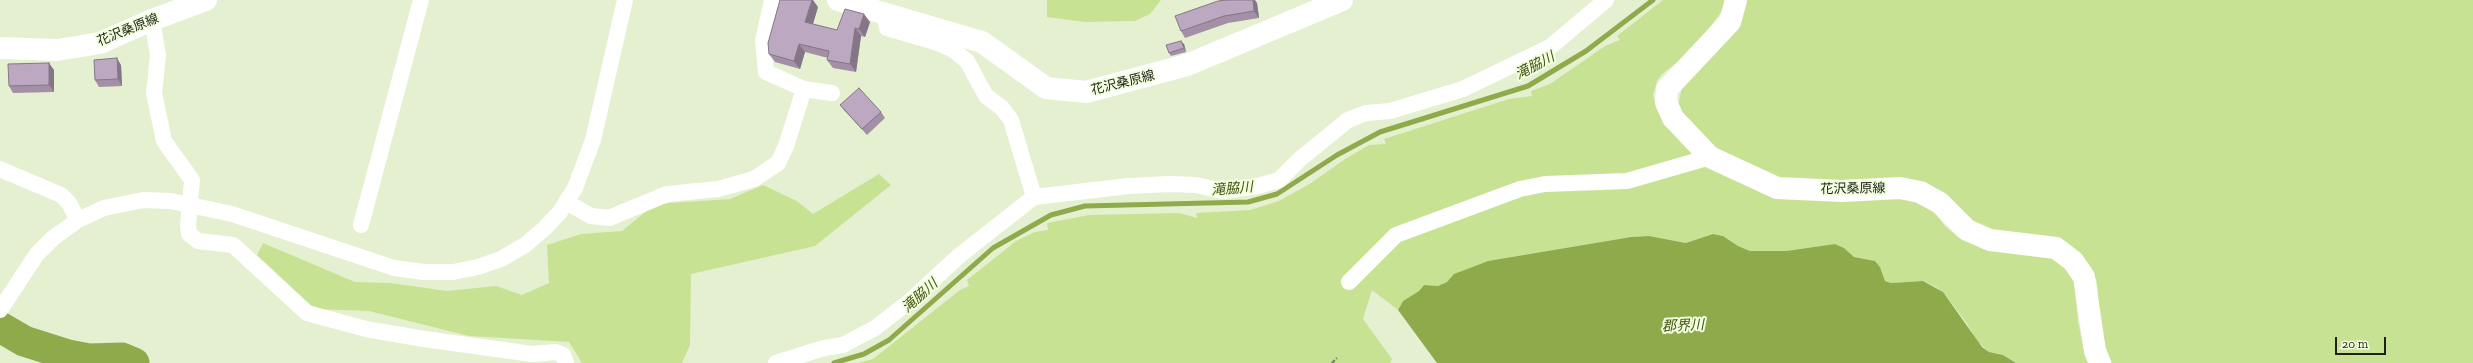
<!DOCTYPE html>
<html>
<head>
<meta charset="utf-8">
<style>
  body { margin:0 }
  #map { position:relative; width:2473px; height:363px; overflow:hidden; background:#e5f0d1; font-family:"Zilla Slab",serif }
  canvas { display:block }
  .scale { position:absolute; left:2335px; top:337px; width:51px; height:18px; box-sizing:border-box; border:2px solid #1d2116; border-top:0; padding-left:5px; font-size:12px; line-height:14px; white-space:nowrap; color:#1d2116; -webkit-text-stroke:3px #f2fedf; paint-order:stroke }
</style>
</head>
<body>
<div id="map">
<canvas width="2473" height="363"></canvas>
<div class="scale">20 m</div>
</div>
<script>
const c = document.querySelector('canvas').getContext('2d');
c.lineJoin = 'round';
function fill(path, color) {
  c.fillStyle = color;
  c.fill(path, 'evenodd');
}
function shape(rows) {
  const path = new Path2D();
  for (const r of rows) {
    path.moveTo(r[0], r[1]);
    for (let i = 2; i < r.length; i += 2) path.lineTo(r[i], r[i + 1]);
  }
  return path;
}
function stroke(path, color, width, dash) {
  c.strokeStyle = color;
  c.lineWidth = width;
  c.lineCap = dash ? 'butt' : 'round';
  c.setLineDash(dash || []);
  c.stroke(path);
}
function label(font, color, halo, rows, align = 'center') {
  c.font = font + ' "Zilla Slab","Noto Sans JP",serif';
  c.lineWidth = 4;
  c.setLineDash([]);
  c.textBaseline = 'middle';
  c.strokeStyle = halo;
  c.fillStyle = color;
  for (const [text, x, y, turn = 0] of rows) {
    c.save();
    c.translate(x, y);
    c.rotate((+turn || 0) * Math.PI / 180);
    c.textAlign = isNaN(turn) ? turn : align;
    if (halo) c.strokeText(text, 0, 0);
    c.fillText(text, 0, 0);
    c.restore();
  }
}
const green = shape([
  [1047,0,1161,0,1150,14,1135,21,1085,22,1047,17],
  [1663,0,1726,0,1724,8,1693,50,1662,74,1657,81,1653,95,1657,110,1706,167,1897,195,1932,209,1945,226,1958,237,1977,245,2049,257,2066,267,2074,281,2078,321,2084,352,2090,363,2016,363,2003,355,1989,352,1977,341,1966,322,1943,292,1936,287,1923,281,1891,283,1885,281,1880,267,1875,261,1854,257,1844,248,1835,244,1786,251,1750,251,1738,246,1723,236,1713,234,1687,243,1649,236,1631,237,1488,261,1455,274,1447,282,1438,286,1424,285,1419,291,1403,301,1398,310,1372,290,1363,319,1392,359,1390,363,858,363,873,359,960,290,969,286,967,280,1016,241,1035,232,1048,230,1047,223,1089,215,1179,213,1197,218,1196,213,1250,210,1279,201,1311,183,1345,159,1369,145,1386,144,1384,139,1509,99,1532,96,1531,91,1550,84,1605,46,1620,40,1617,36],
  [1746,0,2473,0,2473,363,2112,363,2106,351,2100,322,2097,282,2089,264,2074,252,1981,230,1941,196,1778,179,1717,149,1692,131,1678,106,1682,87],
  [879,174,891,185,815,246,691,274,690,345,682,363,582,363,569,342,469,336,369,311,315,309,257,255,263,243,355,282,390,283,447,291,496,286,522,295,549,283,547,245,581,234,622,231,655,204,730,199,763,185,797,201,813,214]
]);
const water = shape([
  [1713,234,1723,236,1738,246,1750,251,1786,251,1835,244,1844,248,1854,257,1875,261,1880,267,1885,281,1891,283,1923,281,1943,292,1982,347,1989,352,2003,355,2016,363,1437,363,1398,310,1403,301,1419,291,1424,285,1438,286,1447,282,1454,274,1488,261,1631,237,1649,236,1686,243]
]);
const stream = shape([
  [834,363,864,354,889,340,993,248,1051,215,1085,206,1248,202,1277,194,1337,155,1380,132,1528,86,1586,51,1653,0]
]);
const river = shape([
  [0,327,24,341,68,355,89,359,122,358,134,363]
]);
const path = shape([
  [1332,363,1337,358]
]);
const minor = shape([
  [772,0,763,41,766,72,804,89,832,93],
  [885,13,887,28,935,42,952,49,967,61,986,96,1002,108,1011,120,1034,197,1129,186,1169,184,1196,185,1222,191,1258,186,1279,180,1300,159,1348,120,1366,113,1390,111,1463,89,1550,47,1606,0],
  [152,20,158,55,154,93,164,141,192,180,188,225,189,234,198,241,233,245,307,313,366,329,424,339,532,354,556,352,563,355,566,363],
  [0,169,61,195,69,203,78,220],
  [566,202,591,216,609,218,667,194,718,189,754,179,778,163,786,146,804,89],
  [361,225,421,0],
  [1349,282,1396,235,1520,189,1545,184,1627,181,1710,157],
  [0,310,37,254,53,238,78,220,104,208,143,200,171,201,232,214,394,268,424,272,453,272,478,267,501,259,525,245,545,228,560,212,575,188,593,140,625,0],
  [776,363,824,348,843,345,875,328,910,301,960,255,1034,197]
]);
const secondary = shape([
  [838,0,982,42,1046,88,1086,92,1187,65,1342,0],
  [1736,0,1730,22,1667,89,1666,102,1673,118,1710,157,1777,188,1842,191,1900,188,1920,192,1940,203,1967,230,1990,240,2056,248,2073,261,2084,277,2095,351,2100,363],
  [0,48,57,50,100,43,152,20,206,0]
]);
const wall = shape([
  [1257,3,1259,18,1228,23,1185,38,1181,31],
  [818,7,813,24,837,30,870,22,865,37,861,36,856,72,833,68,827,60,828,58,805,52,800,69,775,62,769,54],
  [1184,44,1186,52,1171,56,1169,53],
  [121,65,122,86,99,87,95,80],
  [54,70,54,92,13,93,9,86],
  [840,105,881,112,885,118,867,135,845,111]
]);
const shadedWall = shape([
  [812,0,813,0,818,7,811,30,805,22],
  [1253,0,1255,0,1257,3,1259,18,1254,11],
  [864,14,870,22,865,37,859,29],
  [855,28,861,36,856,72,850,64],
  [1181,41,1184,44,1186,52,1184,48],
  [799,44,805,52,800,69,794,61],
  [117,58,121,65,122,86,118,79],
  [49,63,54,70,54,92,49,85]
]);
const building = shape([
  [780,0,812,0,805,22,837,30,845,9,864,14,859,29,855,28,850,64,827,60,829,51,799,44,794,61,769,54,768,43,780,0],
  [1227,0,1253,0,1254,11,1224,16,1181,31,1175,16,1218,1,1227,0],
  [1181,41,1184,48,1169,53,1166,45,1181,41],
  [117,58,118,79,95,80,94,60,117,58],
  [49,63,49,85,9,86,8,64,49,63],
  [859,88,881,112,862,129,840,105,859,88]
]);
const streetNames = [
  ["花沢桑原線",128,30,-22],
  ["花沢桑原線",1123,83,-14],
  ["花沢桑原線",1853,189,-1]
];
const waterNames = [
  ["滝脇川",1535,66,-28],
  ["滝脇川",1232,189,-5],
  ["滝脇川",920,296,-42],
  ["郡界川",1683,326,-3]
];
fill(green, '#c8e294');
fill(water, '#8eaa4b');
stroke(stream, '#8eaa4b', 5);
stroke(river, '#8eaa4b', 31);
stroke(path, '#7c836f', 2.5, [4, 2]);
stroke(minor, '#fff', 16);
stroke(secondary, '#fff', 22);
fill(wall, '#a390a6');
fill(shadedWall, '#847687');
fill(building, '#bda8c1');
stroke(building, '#847687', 1);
label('13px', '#1d2116', '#f2fedf', streetNames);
label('italic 14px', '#445611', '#f2fedf', waterNames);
</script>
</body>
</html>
